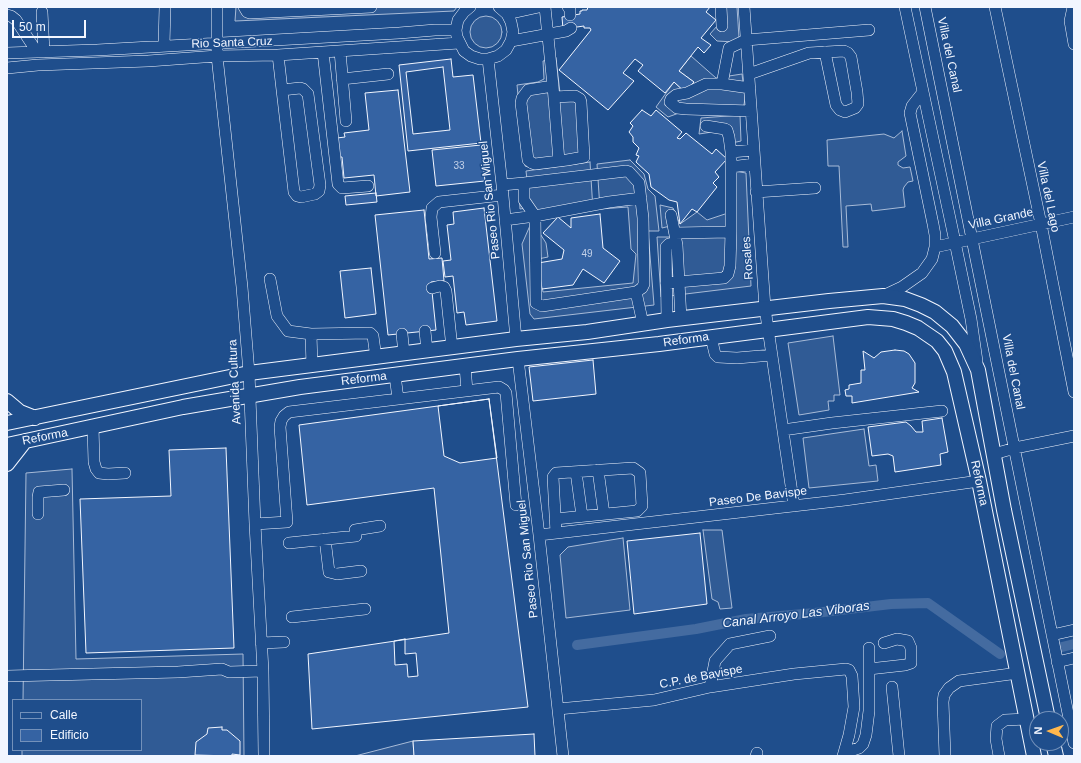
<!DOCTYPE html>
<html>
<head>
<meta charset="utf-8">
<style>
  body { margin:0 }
  #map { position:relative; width:1081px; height:763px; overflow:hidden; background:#1f4e8c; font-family:Helvetica,sans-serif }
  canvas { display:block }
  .frame { position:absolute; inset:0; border:8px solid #f2f6ff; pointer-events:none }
  .legend { position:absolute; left:12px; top:699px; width:130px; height:52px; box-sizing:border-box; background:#1f4e8c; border:1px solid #7391ba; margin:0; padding:5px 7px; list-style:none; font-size:12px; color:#f2f6ff }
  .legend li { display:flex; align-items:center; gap:8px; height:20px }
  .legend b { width:20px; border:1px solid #7391ba }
  .north { position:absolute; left:1029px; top:711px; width:40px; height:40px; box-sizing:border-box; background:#1f4e8c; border:1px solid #7391ba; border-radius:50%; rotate:272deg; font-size:11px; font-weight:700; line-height:16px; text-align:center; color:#f2f6ff }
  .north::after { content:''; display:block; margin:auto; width:14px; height:18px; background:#ffb74d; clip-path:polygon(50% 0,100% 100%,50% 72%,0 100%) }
  .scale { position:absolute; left:12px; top:20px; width:74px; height:18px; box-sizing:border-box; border:2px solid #f2f6ff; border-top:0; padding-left:5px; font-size:12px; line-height:14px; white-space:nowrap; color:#f2f6ff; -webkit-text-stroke:3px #1f4e8c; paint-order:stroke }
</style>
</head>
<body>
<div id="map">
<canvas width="1081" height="763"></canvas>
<div class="frame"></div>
<ul class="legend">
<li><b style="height:5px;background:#1f4e8c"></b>Calle</li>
<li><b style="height:11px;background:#3563a3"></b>Edificio</li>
</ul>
<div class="north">N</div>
<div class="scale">50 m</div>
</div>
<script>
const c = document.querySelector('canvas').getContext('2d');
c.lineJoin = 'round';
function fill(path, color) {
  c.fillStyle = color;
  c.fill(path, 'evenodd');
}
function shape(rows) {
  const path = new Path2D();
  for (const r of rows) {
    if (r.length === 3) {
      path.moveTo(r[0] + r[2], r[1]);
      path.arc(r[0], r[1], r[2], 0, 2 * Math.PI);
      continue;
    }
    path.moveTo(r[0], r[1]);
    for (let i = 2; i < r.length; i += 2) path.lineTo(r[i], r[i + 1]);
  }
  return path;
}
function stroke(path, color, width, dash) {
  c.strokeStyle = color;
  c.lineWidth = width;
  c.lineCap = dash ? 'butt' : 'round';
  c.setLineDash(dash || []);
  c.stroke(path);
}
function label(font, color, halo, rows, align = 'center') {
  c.font = font + ' Helvetica,sans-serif';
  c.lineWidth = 3;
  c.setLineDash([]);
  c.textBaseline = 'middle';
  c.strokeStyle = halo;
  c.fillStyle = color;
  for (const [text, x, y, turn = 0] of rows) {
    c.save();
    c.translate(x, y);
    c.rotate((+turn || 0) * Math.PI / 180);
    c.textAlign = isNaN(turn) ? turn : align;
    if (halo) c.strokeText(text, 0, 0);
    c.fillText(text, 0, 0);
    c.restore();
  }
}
const built = shape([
  [236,7,457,7,454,11,235,21,236,7],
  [716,7,737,7,739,38,734,42,717,41,710,34,725,17,716,7],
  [486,32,16],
  [691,56,716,78,742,74,745,99,743,110,679,113,668,117,656,107,674,82,685,92,694,82,679,71,691,56],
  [556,58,560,93,576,91,586,161,531,168,525,166,517,85,538,82,544,79,543,61,556,58],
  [740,115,741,141,727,144,725,130,699,134,701,118,740,115],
  [902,131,906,156,898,162,898,165,903,168,910,167,913,181,908,182,904,187,903,190,905,207,872,211,871,204,846,206,848,247,843,247,839,166,828,166,827,140,884,134,894,138,902,131],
  [630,160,644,174,648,189,655,196,659,231,648,231,654,305,534,319,530,314,522,244,532,221,546,243,548,257,538,259,543,292,633,283,636,254,631,249,628,207,600,209,597,164,630,160],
  [590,162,593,210,537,215,535,207,520,209,519,189,528,188,526,171,590,162],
  [728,170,746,173,751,286,661,297,657,237,670,237,670,226,662,228,660,205,673,208,680,224,697,212,707,220,728,213,728,170],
  [833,336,840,395,834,395,834,401,828,401,829,410,799,415,788,343,833,336],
  [864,429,869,466,876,465,878,481,809,488,803,438,864,429],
  [72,469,76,659,243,654,244,756,22,756,22,750,141,750,141,700,23,700,26,473,72,469],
  [703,530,722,530,732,608,720,609,718,602,712,599,703,530],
  [623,538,630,610,566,618,560,555,568,547,623,538],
  [413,741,414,756,355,756,413,741]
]);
const canal = shape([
  [577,645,696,629,746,619,815,613,891,604,928,603,1000,654],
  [1062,647,1074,644]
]);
const building = shape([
  [588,7,710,7,706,12,716,20,701,38,711,45,704,53,698,47,679,71,694,82,685,92,674,82,665,93,638,71,643,65,635,59,623,73,634,81,608,110,559,70,591,30,590,28,584,28,584,26,563,29,562,17,580,14,580,11,582,11,582,10,587,10,588,7],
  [451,59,453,77,473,75,481,143,408,151,399,65,451,59],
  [443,67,450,130,413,134,406,72,443,67],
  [398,90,410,192,376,196,374,175,344,178,342,157,339,157,337,138,345,137,344,133,369,130,365,93,398,90],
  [642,110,651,116,656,110,682,132,677,138,680,139,686,133,712,154,716,149,727,159,715,172,719,177,713,183,717,187,697,212,692,209,680,224,677,202,669,200,651,187,649,174,636,162,639,156,636,155,639,148,633,142,633,137,629,132,633,126,630,123,642,110],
  [481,145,485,181,436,186,432,150,481,145],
  [376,193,377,202,346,205,345,196,376,193],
  [484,208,497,321,466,325,464,312,457,313,453,276,445,277,443,261,451,260,447,225,454,224,453,212,484,208],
  [424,210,429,259,442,258,444,281,431,282,436,330,388,335,375,215,424,210],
  [600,214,603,248,620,261,604,283,583,269,573,285,542,289,538,263,562,259,564,250,543,233,558,217,571,228,571,218,600,214],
  [371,268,376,314,345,318,340,271,371,268],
  [895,350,904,351,909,354,915,363,915,383,912,388,919,392,852,403,852,396,846,396,845,390,849,389,849,385,861,383,861,370,865,370,863,351,874,358,881,352,895,350],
  [593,360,596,394,533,401,529,367,593,360],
  [489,399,528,707,312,729,308,654,449,633,434,488,307,505,299,425,489,399],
  [489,399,497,458,460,463,444,456,438,406,489,399],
  [942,418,948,452,940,454,941,465,895,472,893,456,888,454,872,456,868,427,906,422,911,426,916,432,923,432,922,421,942,418],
  [226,448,234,648,86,653,80,499,171,496,169,450,226,448],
  [700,533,707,604,634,614,627,541,700,533],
  [405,639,405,654,416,653,418,676,408,677,407,664,395,665,394,641,405,639],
  [222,727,222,730,227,730,240,741,240,755,232,754,232,756,195,755,196,742,207,734,208,728,222,727],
  [534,734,535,756,414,756,413,741,534,734]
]);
const minor = shape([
  [217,7,217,56,242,287,249,373,255,524,263,671,264,756],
  [244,7,247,12,250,13,371,7],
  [470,7,464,12,458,20,456,30,457,37,464,51,471,56,480,59,488,59,498,56,506,50,511,41,513,32,511,22,507,14,499,7],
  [545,7,553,86,559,161],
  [568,7,570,9,570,15],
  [721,7,722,26],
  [744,7,765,308,794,506],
  [905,7,955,242,971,319,977,361],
  [925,7,1074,743],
  [995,7,1041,224,1074,392],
  [1073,7,1070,21,1074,44],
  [42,12,44,52],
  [507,14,539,7],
  [7,15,11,16,16,20,37,52],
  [511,41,566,31,571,28],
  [164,45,165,7],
  [340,51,346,121],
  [323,52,338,184,342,188,368,186],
  [7,53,97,50,399,33,435,30,456,30],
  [278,55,282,90,294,192,297,196,301,197,315,194,319,191,320,185,308,94,303,89,300,88,282,90],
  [488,59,502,185,516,339],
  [7,68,38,65,148,61,217,56,278,55,459,43],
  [749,74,809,53,844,51,848,53,851,57,857,92,858,104,855,108,845,112,840,110,836,105,825,52],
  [342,79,388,74],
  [722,84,729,48,746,40,869,30],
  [553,86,528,90,522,98,521,103,528,160,532,163,535,164,567,160,584,157,581,102,580,99,575,96,554,97],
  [750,88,722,84,706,84,687,93,676,95,671,99,670,102,677,108,686,109,751,111],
  [731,152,754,150],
  [731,167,754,164],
  [502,185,524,183,626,171,629,172,639,183,643,218,644,284,642,288,636,292,542,306,536,303,535,216,524,200,524,183],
  [756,192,815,188],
  [671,215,677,245,681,319],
  [505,220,535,216,609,202,641,198],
  [675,233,731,232],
  [935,247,1074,217],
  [435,253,431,217,432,208,439,202,503,195],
  [270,279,277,316,288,331,311,334],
  [666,283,724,278,728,274,730,266,731,232,731,152,729,137,727,130,725,129,706,126],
  [432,288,440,286,444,287,446,291,452,348],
  [636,292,643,324],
  [883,296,902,287,922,273,932,259,935,247,935,235,933,224,910,113,912,106,923,92],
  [667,320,666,247,669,244,676,242],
  [425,331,427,351],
  [402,334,404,354],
  [711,337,715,354,718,357,737,358,772,355],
  [518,359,539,535,563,756],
  [312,366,311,334,370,333,373,336,376,358],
  [465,366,467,391],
  [395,375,398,399],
  [93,427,94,462,96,469,99,473,108,474,125,473],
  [783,430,832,423,942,411],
  [994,454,1015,448,1074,436],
  [598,470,604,514],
  [576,472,582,516],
  [38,514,38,497,39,492,64,490],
  [555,519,637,511,642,506,640,473,633,468,556,473,553,477,556,533],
  [255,524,287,522,280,427,281,421,284,416,289,412,499,387,504,390,506,393,516,505],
  [355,530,380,526],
  [539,535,845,500,979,481],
  [325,539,329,572,337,574,361,571],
  [289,543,356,536],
  [292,617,365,609],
  [1052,635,1074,630],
  [261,643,284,642],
  [1057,662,1074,658],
  [869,669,905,665,911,663,911,648,908,641,897,639,884,643],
  [7,676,178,672,222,669,229,672,263,671],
  [710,687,715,661,730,644,770,636],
  [892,687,899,756],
  [558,709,654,700,710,687,794,674,846,669,849,670,852,676,854,707,849,735,843,756],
  [844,753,859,748,863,744,866,735,869,711,869,648],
  [756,756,757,753],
  [945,756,943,702,944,695,949,688,959,681,1018,673],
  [999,756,996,739,997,726,1005,720,1027,719]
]);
const major = shape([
  [7,401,20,412,35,418],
  [7,423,249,373,516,339,587,332,667,320,829,301,883,296,905,299,921,305,935,312,952,326,966,344,978,370,1004,510,1048,719],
  [7,445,183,407,300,387,518,359,659,344,868,317,893,319,906,323,918,328,937,341,945,351,954,372,979,481,1034,756],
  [7,464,25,441],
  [1053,743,1056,756]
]);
const numberNames = [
  ["33",459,166],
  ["49",587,254]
];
const streetNames = [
  ["Rio Santa Cruz",232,43,-2],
  ["Villa del Canal",949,55,78],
  ["Villa del Lago",1048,197,78],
  ["Paseo Rio San Miguel",490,200,-96],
  ["Villa Grande",1001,219,-12],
  ["Rosales",748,258,-94],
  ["Reforma",686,340,-8],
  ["Villa del Canal",1013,372,79],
  ["Reforma",364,379,-7],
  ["Avenida Cultura",235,382,-93],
  ["Reforma",45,437,-11],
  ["Reforma",979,483,78],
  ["Paseo De Bavispe",758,497,-7],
  ["Paseo Rio San Miguel",528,559,-96],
  ["C.P. de Bavispe",701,677,-11]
];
const waterNames = [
  ["Canal Arroyo Las Viboras",796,615,-7]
];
fill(built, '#305b95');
stroke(built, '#a8bbd7', 1);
stroke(canal, '#446ba0', 10);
fill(building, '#3563a3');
stroke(building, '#f2f6ff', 1);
stroke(minor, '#f2f6ff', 12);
stroke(major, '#f2f6ff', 16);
stroke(minor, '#1f4e8c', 11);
stroke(major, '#1f4e8c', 14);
label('10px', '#c3d1e8', null, numberNames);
label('12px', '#f2f6ff', '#1f4e8c', streetNames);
label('italic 13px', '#f2f6ff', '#1f4e8c', waterNames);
</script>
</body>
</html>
